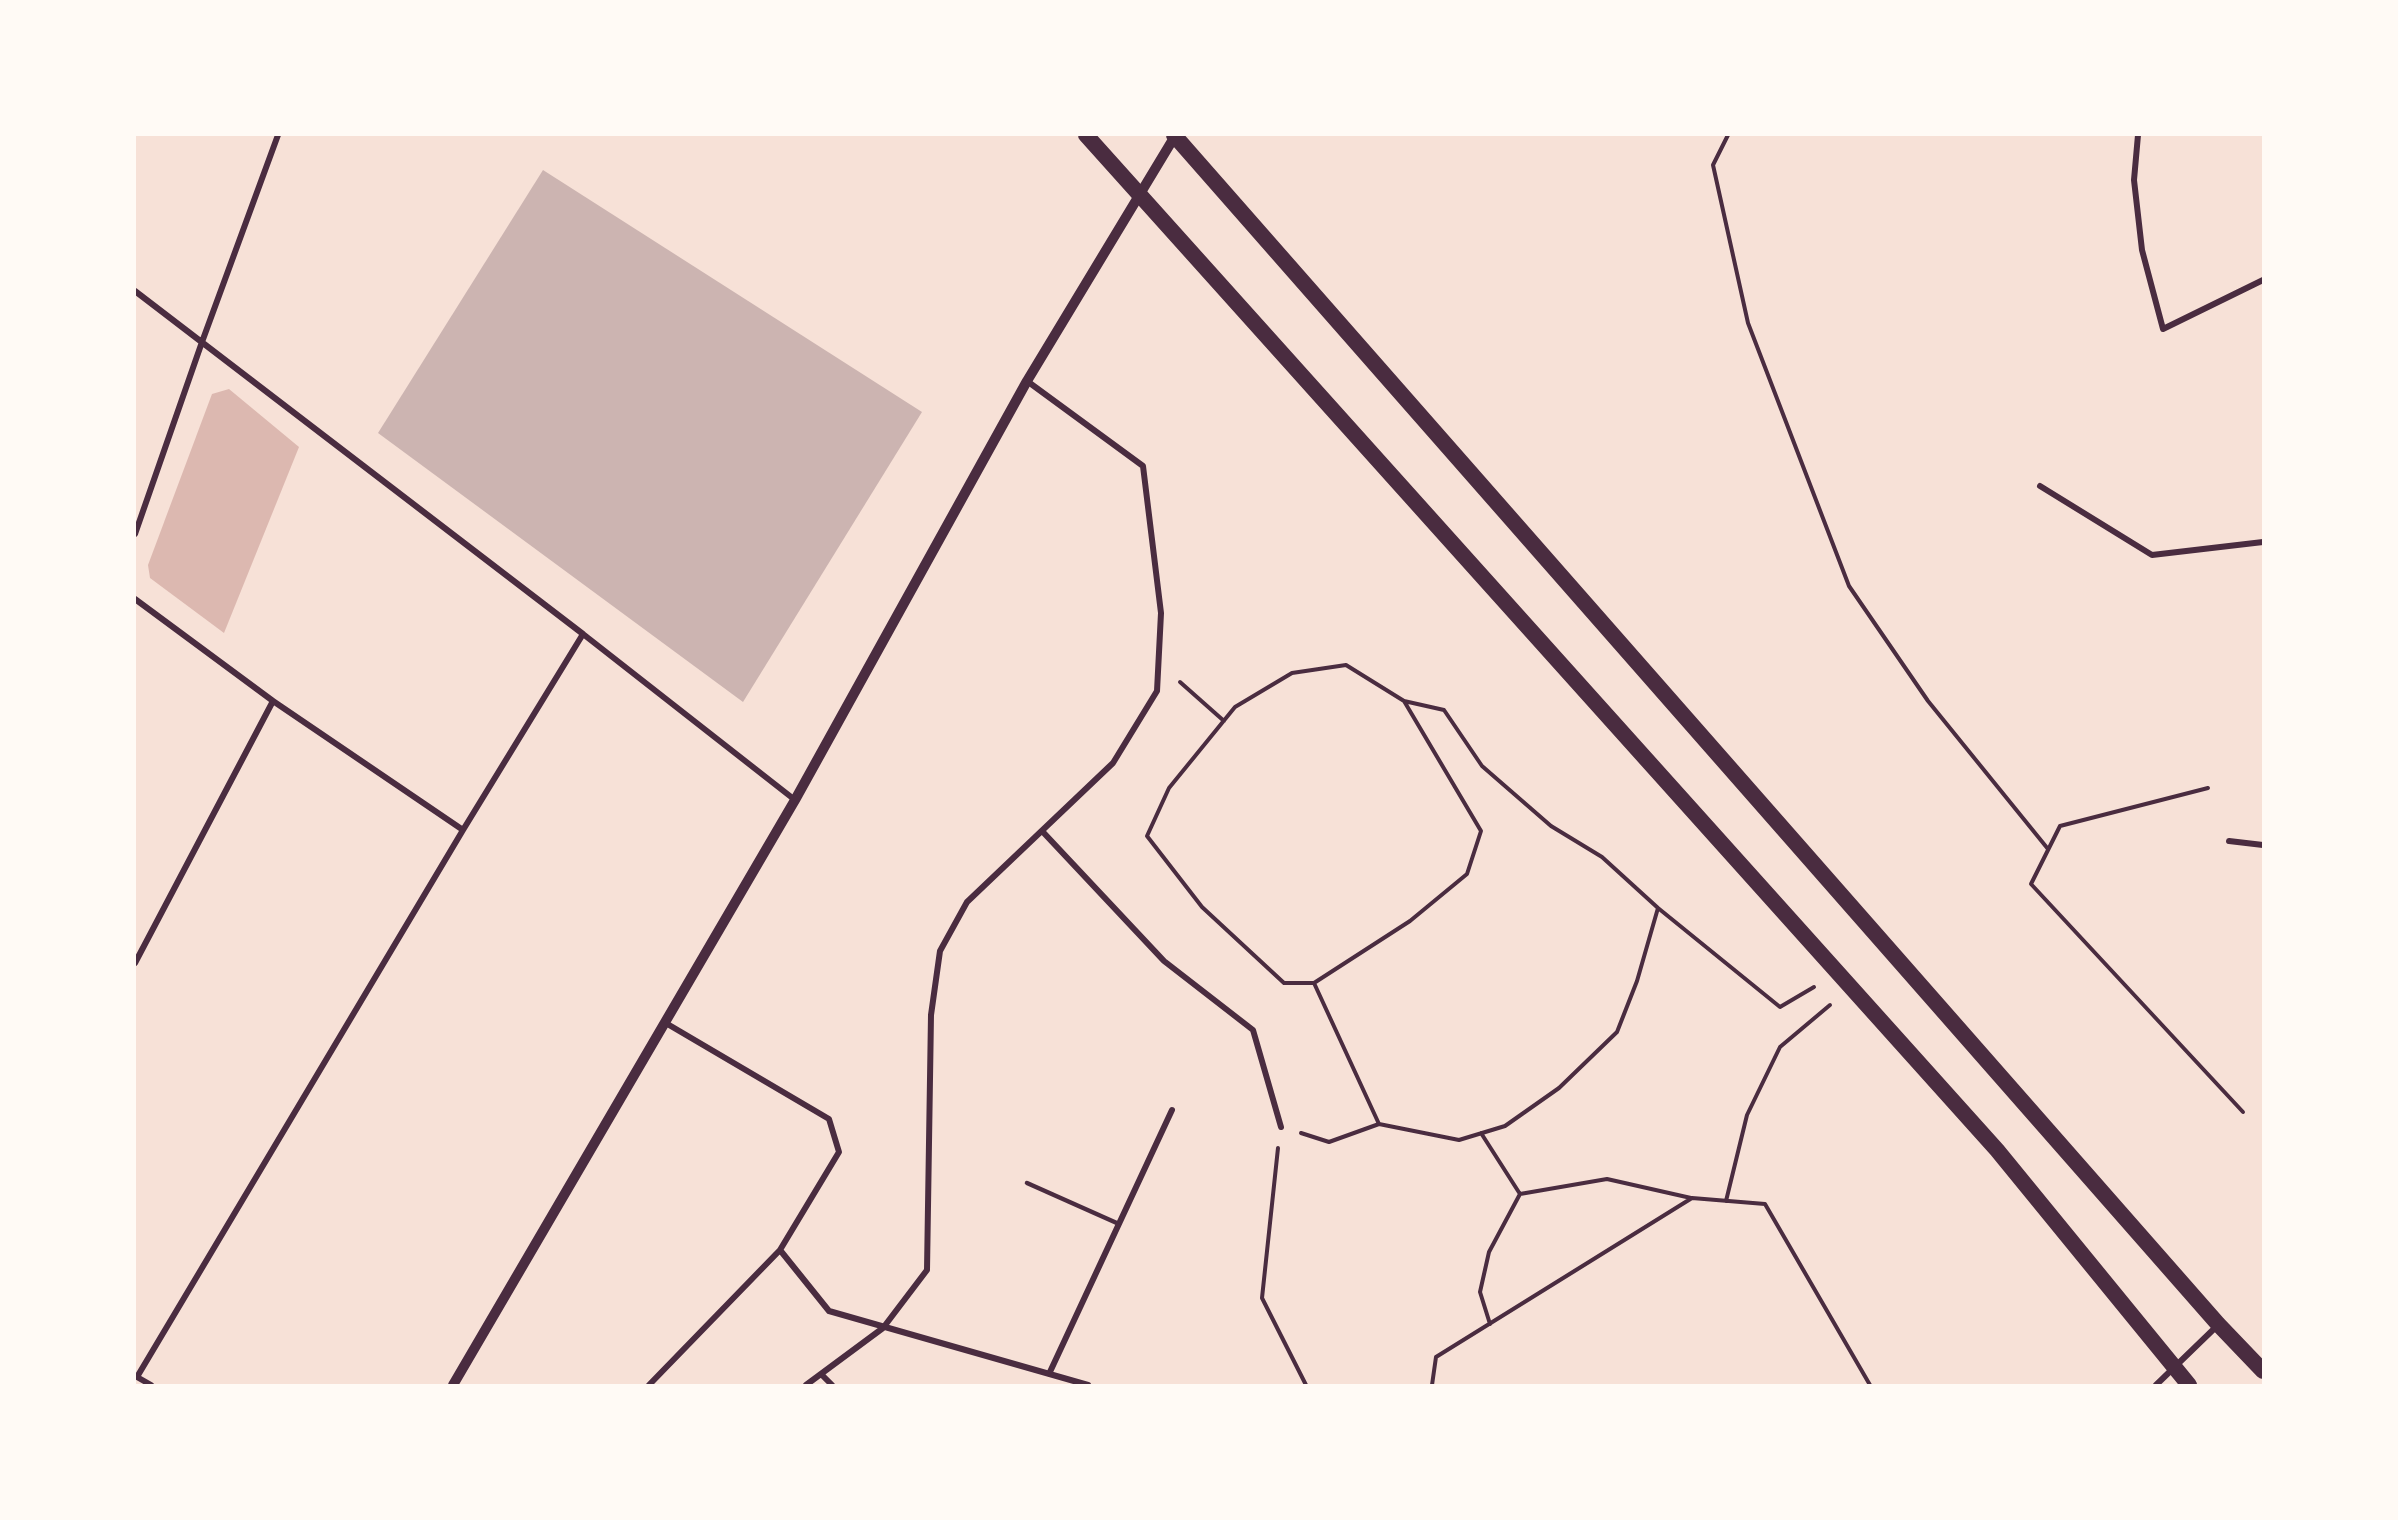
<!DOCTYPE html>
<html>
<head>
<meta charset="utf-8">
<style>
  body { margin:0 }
  #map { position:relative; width:2398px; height:1520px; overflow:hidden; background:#f7e1d7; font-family:"Asap Condensed",sans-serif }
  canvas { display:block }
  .frame { position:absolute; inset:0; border:136px solid #fffaf5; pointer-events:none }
</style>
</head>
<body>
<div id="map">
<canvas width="2398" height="1520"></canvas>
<div class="frame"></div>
</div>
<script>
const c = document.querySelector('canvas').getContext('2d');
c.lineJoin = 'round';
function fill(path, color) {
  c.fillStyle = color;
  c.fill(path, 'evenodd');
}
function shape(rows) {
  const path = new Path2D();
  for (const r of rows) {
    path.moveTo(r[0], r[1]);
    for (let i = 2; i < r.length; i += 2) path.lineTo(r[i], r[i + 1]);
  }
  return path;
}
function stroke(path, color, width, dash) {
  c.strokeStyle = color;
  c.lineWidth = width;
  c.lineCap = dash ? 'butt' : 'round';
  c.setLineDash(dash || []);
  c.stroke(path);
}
const water = shape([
  [229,389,299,447,224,633,150,578,148,565,212,394]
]);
const building = shape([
  [543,170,922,412,743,702,378,433]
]);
const path = shape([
  [1728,135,1713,165,1748,323,1849,586,1928,701,2048,849],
  [1180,682,1224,721],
  [1404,701,1481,831,1467,874,1410,921,1314,983,1284,983,1202,907,1147,836,1169,788,1235,707,1292,673,1346,665,1404,701,1444,710,1482,766,1551,826,1602,857,1658,908,1780,1007,1814,987],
  [2208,788,2060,826,2031,884,2243,1112],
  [1314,983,1379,1124],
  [1301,1133,1329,1142,1379,1124,1459,1140,1505,1126,1559,1088,1617,1032,1637,981,1658,908],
  [1481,1133,1520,1194,1607,1179,1691,1198],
  [1278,1148,1262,1298,1306,1385],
  [1726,1201,1747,1115,1780,1047,1830,1005],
  [1490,1324,1480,1292,1489,1252,1520,1194],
  [1432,1385,1436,1357,1692,1198,1765,1204,1870,1385]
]);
const service = shape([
  [1027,1183,1119,1224]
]);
const minor = shape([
  [2138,135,2134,180,2142,250,2163,329,2263,280],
  [135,291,583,634],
  [2040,486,2152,555,2263,542],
  [135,534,202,342,278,135],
  [135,599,273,701],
  [1042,831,1164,961,1253,1030,1281,1127],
  [2229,841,2263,845],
  [135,963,273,701,463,830,583,634,795,800],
  [780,1250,829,1311,1088,1385],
  [821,1374,832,1385],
  [1049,1374,1172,1110],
  [151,1385,137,1377,463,830],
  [649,1385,780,1250,839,1152,829,1119,664,1022],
  [806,1385,883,1328,927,1270,931,1015,940,951,967,902,1113,763,1157,691,1161,613,1143,466,1027,381],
  [2156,1385,2218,1325]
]);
const tertiary = shape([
  [453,1385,795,800,1027,381,1175,136]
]);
const trunk = shape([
  [1086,135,1997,1150,2189,1385],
  [1174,135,2218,1324,2263,1371]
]);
fill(water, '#dcb8b0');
fill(building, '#ccb4b1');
stroke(path, '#4a2c40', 4);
stroke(service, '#4a2c40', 4.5);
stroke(minor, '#4a2c40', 6);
stroke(tertiary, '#4a2c40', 10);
stroke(trunk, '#4a2c40', 16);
</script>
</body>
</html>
